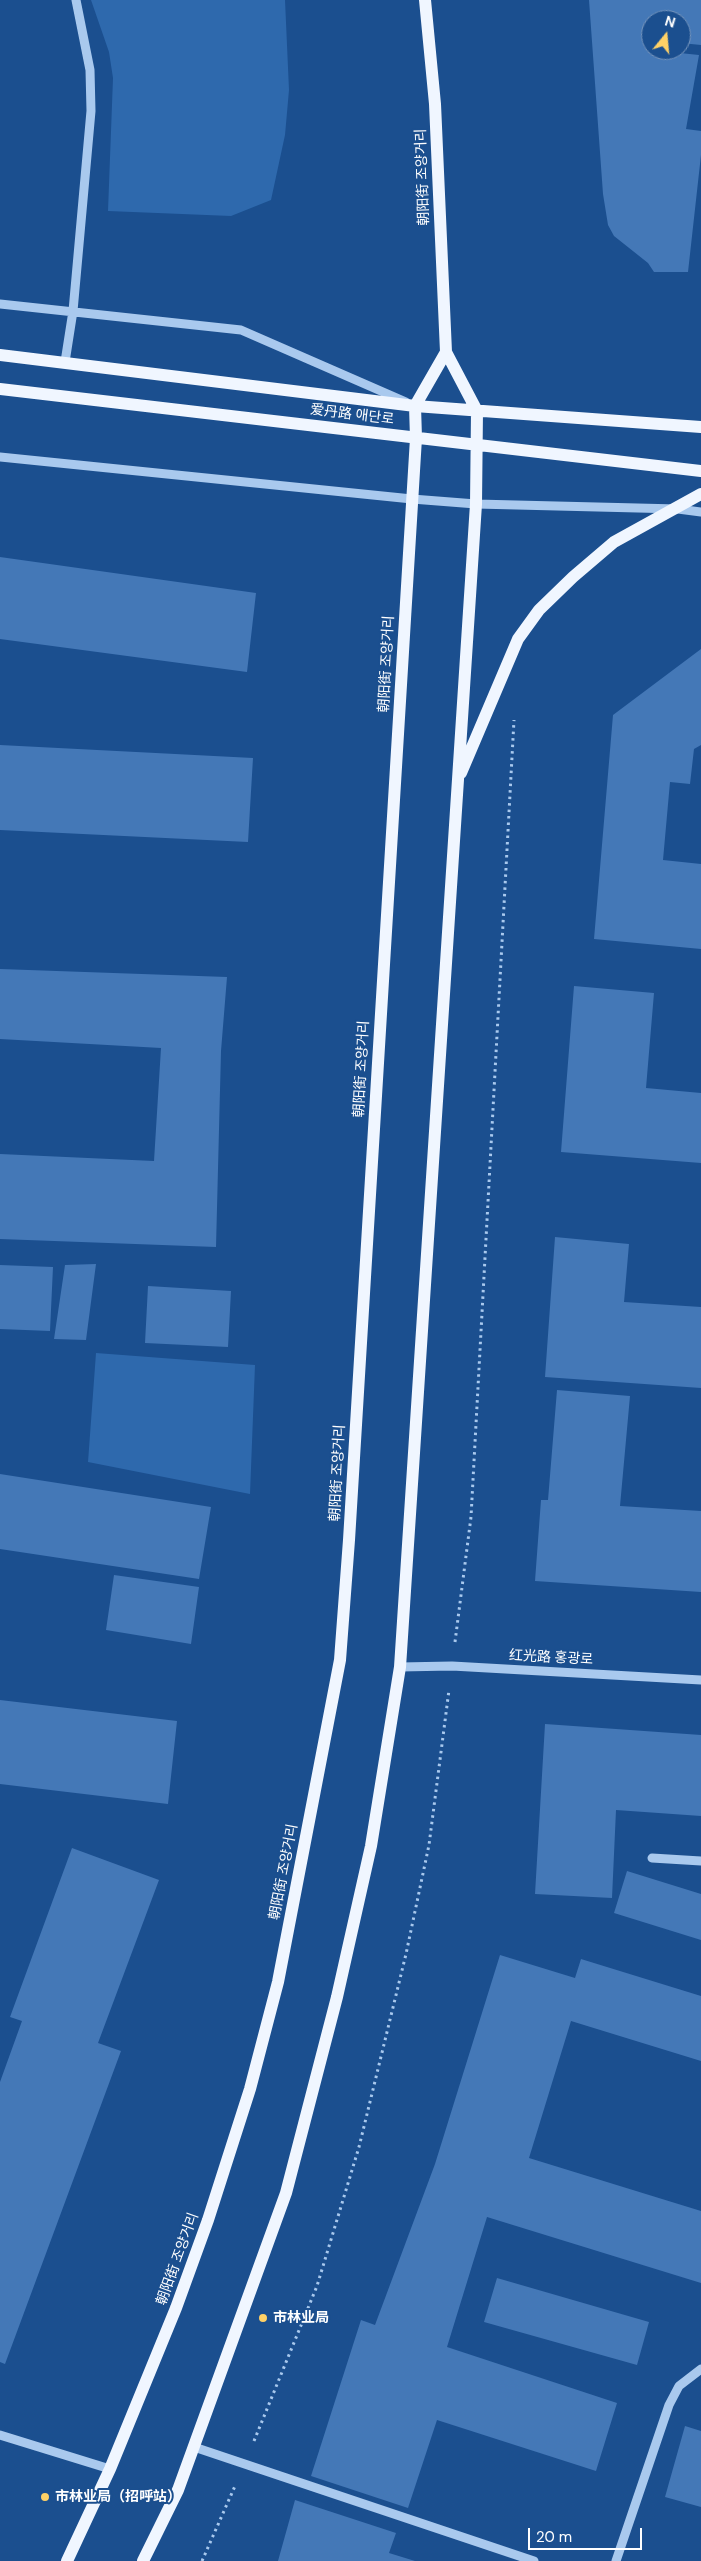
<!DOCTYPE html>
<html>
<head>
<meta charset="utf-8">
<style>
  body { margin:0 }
  #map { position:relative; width:701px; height:2561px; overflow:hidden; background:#1b4f8f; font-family:"DM Sans",sans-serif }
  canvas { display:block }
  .north { position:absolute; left:641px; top:10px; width:50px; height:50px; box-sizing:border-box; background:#1b4f8f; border:1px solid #7695bc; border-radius:50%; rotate:17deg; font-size:14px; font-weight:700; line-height:20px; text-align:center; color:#fff }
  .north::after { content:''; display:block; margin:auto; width:18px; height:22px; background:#ffd166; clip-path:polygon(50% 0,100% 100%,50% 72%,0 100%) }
  .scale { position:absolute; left:528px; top:2528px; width:114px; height:22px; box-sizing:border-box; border:2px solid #fff; border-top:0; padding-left:6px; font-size:15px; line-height:18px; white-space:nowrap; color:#fff; -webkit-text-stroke:4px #1b4f8f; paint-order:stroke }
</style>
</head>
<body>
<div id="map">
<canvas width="701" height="2561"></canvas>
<div class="north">N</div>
<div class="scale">20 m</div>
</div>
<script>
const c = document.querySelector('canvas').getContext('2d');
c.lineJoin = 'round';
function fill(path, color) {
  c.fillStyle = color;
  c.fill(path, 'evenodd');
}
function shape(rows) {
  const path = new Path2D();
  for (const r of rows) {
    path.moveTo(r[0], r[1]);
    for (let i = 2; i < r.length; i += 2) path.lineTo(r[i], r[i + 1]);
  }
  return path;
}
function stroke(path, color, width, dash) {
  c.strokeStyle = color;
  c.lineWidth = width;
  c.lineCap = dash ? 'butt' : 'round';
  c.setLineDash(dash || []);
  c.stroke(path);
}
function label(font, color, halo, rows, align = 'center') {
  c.font = font + ' "DM Sans","Noto Sans SC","Noto Sans KR",sans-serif';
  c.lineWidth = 4;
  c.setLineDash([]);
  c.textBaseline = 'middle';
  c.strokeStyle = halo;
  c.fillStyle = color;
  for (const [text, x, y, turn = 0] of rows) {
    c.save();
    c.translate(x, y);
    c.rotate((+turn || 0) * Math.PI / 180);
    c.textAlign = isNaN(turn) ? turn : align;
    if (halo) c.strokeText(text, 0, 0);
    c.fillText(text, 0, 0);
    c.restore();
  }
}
const green = shape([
  [91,0,285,0,289,90,285,135,271,200,231,216,108,211,113,78,109,52],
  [96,1353,255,1365,250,1494,88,1462]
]);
const building = shape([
  [589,0,701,0,701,45,681,43,681,20,651,20,651,39,647,39,646,46,651,47,651,50,699,55,686,129,701,131,701,155,688,272,654,272,648,263,614,236,608,225,603,194],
  [0,557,256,593,247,672,0,639],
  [701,649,701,745,694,749,690,784,670,782,663,860,701,864,701,949,594,939,613,715],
  [0,745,253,758,248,842,0,830],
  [0,969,227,977,221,1051,216,1247,0,1239,0,1154,154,1161,161,1048,0,1039],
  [574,986,654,993,646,1088,701,1093,701,1163,561,1152],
  [555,1237,629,1244,624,1302,701,1307,701,1388,545,1377],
  [96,1264,86,1340,54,1339,65,1265],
  [0,1265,53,1267,50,1331,0,1329],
  [148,1286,231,1291,228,1347,145,1343],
  [557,1390,630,1396,620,1506,701,1511,701,1592,535,1581,541,1500,548,1500],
  [0,1474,211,1507,199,1579,0,1549],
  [114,1575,199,1587,191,1644,106,1630],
  [0,1700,177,1721,168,1804,0,1784],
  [545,1724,701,1735,701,1816,616,1810,612,1898,535,1894],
  [72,1848,159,1880,98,2043,121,2051,5,2364,0,2362,0,2082,22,2021,10,2017],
  [627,1871,701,1894,701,1940,614,1913],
  [500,1955,575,1978,581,1959,701,1996,701,2061,571,2021,529,2158,701,2211,701,2283,487,2217,447,2347,617,2403,596,2471,437,2420,408,2508,311,2476,361,2320,375,2325,435,2164],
  [497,2278,649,2322,637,2365,484,2322],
  [685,2426,701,2431,701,2507,665,2497],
  [295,2500,396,2533,389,2553,415,2561,278,2561]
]);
const path = shape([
  [455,1642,471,1517,514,720],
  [254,2441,317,2286,359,2147,406,1954,429,1845,449,1690],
  [202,2561,235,2486]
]);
const minor = shape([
  [0,304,241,330,406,402],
  [65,362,73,311,91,111,90,70,76,0],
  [0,457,412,499,476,504,678,509,701,512],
  [400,1667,452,1666,701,1680],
  [652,1858,701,1861],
  [0,2435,110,2469],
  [194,2447,534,2561],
  [616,2561,669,2405,679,2386,701,2369]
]);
const major = shape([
  [0,355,415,406,701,427],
  [0,389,701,471],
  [461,773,518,639,539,610,573,577,614,542,701,494],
  [67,2561,110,2469,176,2308,208,2220,250,2089,278,1982,340,1660,349,1540,416,438,415,406,446,352],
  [143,2561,178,2490,286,2193,337,1997,371,1846,400,1667,476,504,477,411,446,352,435,104,425,0]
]);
const markers = [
  [263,2318,5,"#ffd166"],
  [45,2497,5,"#ffd166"]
];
const streetNames = [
  ["朝阳街 조양거리",423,177,-92],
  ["爱丹路 애단로",352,415,7],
  ["朝阳街 조양거리",387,664,-87],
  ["朝阳街 조양거리",362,1069,-87],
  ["朝阳街 조양거리",338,1473,-87],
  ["红光路 홍광로",551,1658,3],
  ["朝阳街 조양거리",284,1872,-79],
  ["朝阳街 조양거리",178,2259,-70]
];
const poiNames = [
  ["市林业局",273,2318],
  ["市林业局（招呼站）",55,2497]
];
fill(green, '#2e69ad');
fill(building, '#4478b7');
stroke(path, '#a9c9ee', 3, [2.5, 4]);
stroke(minor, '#a9c9ee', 9);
stroke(major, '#f0f6ff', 12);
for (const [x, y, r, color] of markers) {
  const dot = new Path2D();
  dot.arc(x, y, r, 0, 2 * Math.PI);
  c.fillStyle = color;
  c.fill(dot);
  stroke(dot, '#1b4f8f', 2);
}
label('14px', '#fff', '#1b4f8f', streetNames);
label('bold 14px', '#fff', '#1b4f8f', poiNames, 'left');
</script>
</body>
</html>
